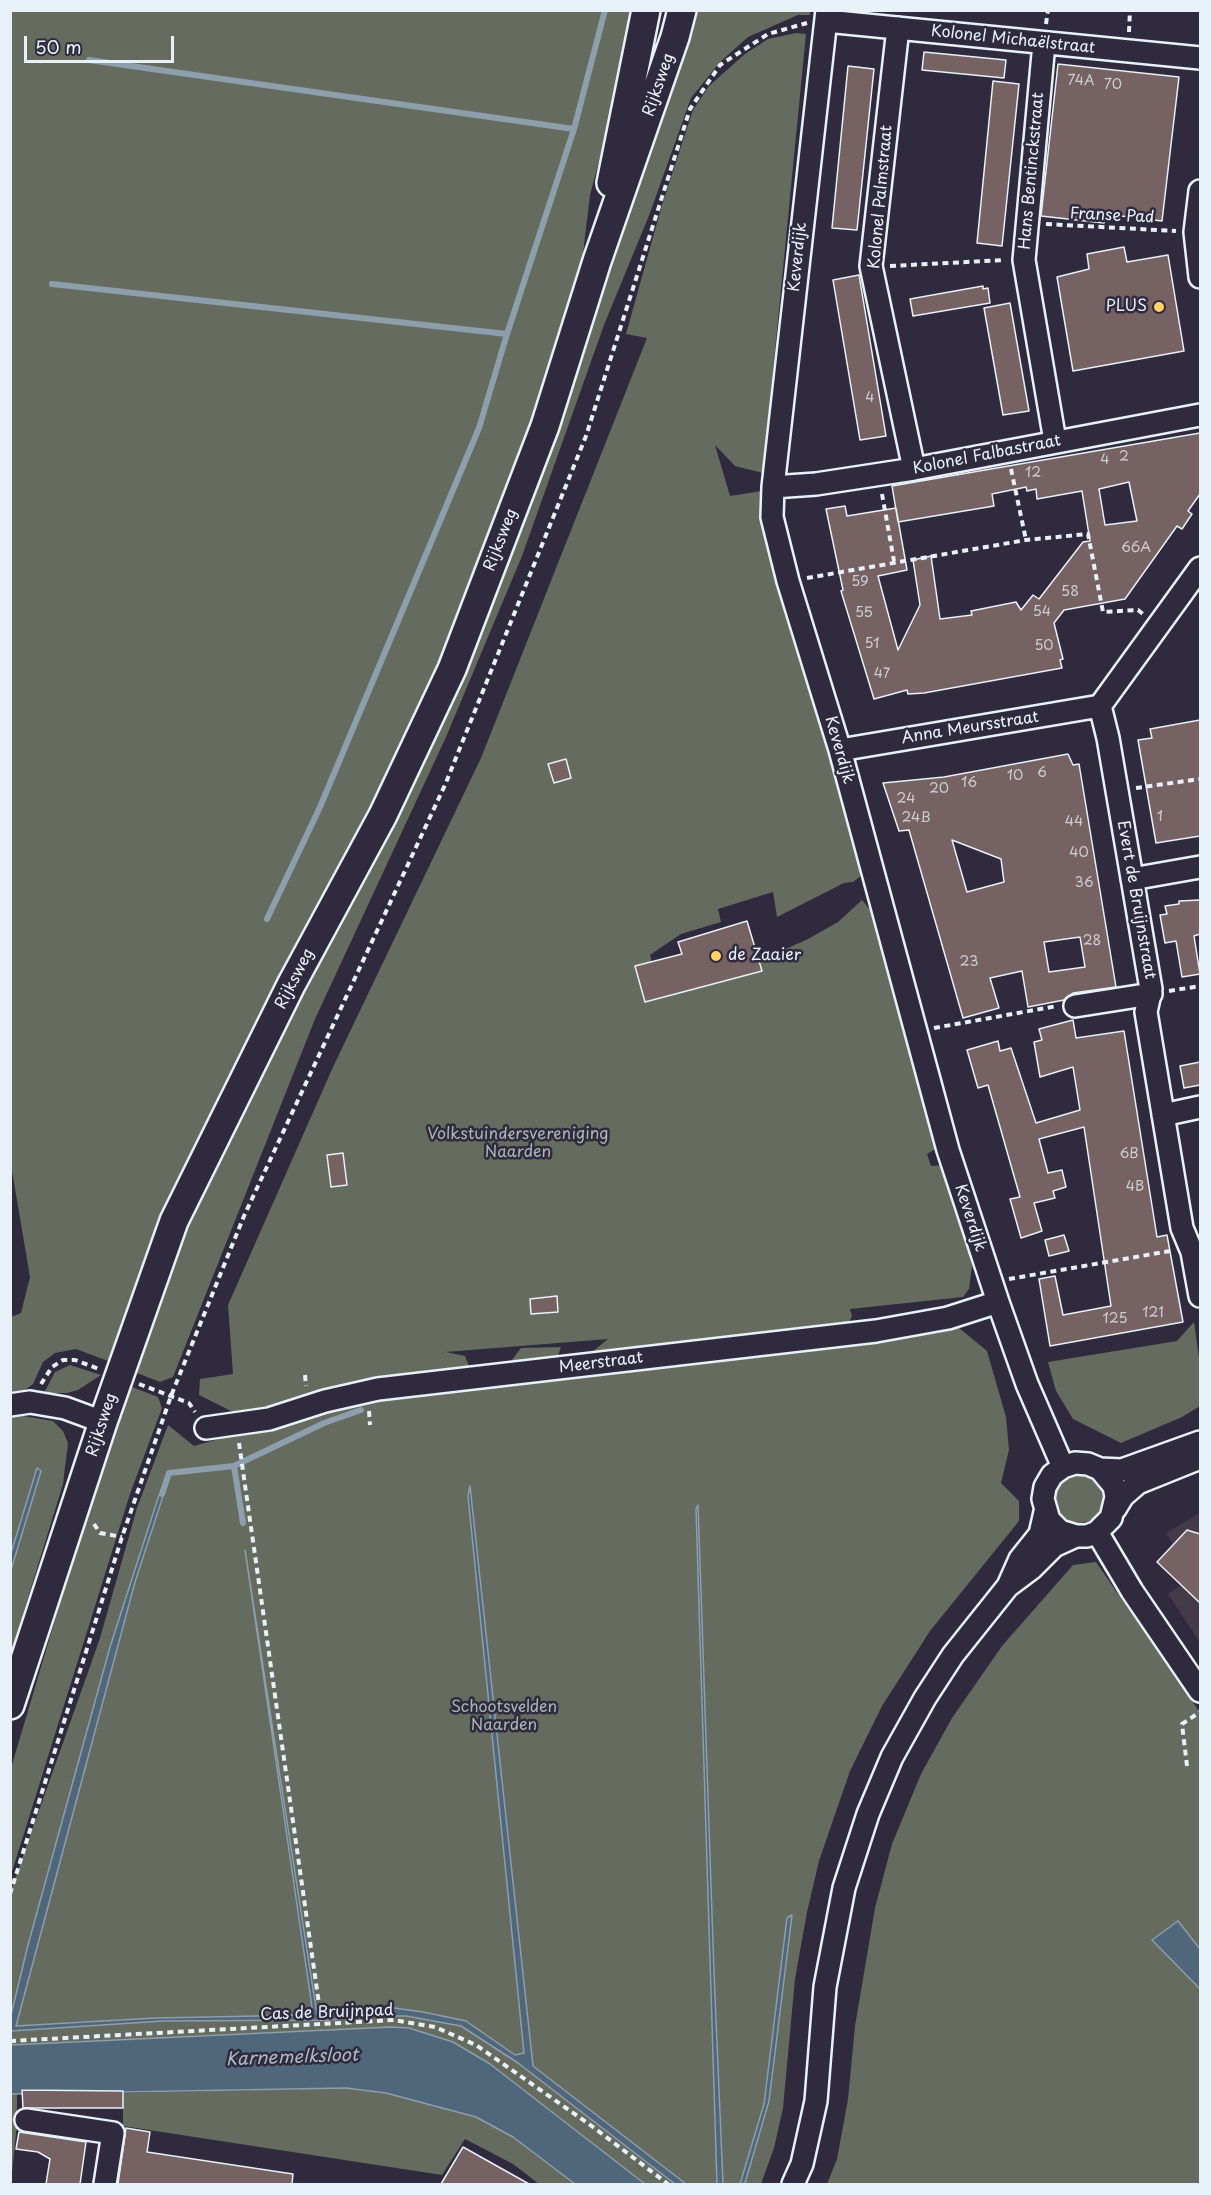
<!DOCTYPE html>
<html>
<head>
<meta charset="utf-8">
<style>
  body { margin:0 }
  #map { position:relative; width:1211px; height:2195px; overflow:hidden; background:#2f2a3d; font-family:"Playpen Sans",sans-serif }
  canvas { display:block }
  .frame { position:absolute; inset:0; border:12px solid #e8f1f8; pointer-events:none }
  .scale { position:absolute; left:24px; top:36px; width:150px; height:27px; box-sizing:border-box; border:3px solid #e8f1f8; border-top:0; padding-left:8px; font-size:18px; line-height:21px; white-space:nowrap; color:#e8f1f8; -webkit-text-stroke:4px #2f2a3d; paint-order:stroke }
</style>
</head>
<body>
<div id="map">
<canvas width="1211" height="2195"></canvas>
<div class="frame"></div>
<div class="scale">50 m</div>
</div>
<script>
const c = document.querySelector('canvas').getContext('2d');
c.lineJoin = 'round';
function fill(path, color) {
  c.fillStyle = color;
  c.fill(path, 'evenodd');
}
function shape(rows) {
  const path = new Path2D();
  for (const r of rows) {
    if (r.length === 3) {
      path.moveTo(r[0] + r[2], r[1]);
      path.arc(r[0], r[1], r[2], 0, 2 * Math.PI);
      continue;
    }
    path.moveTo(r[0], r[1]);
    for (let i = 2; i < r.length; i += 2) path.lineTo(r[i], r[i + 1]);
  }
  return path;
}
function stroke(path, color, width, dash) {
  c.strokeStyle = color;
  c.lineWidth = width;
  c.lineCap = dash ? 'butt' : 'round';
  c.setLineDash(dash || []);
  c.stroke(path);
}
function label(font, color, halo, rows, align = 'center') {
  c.font = font + ' "Playpen Sans",sans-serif';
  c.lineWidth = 5;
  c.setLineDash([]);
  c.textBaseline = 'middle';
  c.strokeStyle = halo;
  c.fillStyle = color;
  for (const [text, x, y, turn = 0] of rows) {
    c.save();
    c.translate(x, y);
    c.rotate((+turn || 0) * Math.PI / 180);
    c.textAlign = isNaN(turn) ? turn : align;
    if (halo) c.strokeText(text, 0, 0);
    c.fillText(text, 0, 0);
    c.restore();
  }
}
const built = shape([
  [1200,1513,1200,1643,1168,1594,1193,1577,1166,1533]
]);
const green = shape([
  [10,11,639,11,590,195,581,270,544,388,461,609,396,762,223,1087,170,1206,108,1361,76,1349,55,1353,43,1362,33,1384,25,1390,11,1395,11,1317,21,1313,30,1277,10,1159],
  [688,11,810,11,810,15,798,15,748,37,720,62,691,98,650,213,604,325,522,556,446,737,315,1019,173,1377,160,1382,137,1373,166,1275,188,1216,397,801],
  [796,33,806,34,763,473,735,466,715,445,730,496,762,491,770,548,862,875,853,882,844,883,777,917,773,892,718,909,721,922,681,934,650,955,660,995,756,962,808,939,838,922,862,900,872,912,939,1147,927,1154,931,1166,944,1165,963,1230,972,1266,969,1289,963,1297,850,1309,852,1316,849,1322,586,1357,608,1339,446,1352,465,1356,471,1371,323,1392,264,1412,239,1415,199,1395,200,1379,233,1374,228,1305,333,1067,481,758,647,338,626,334,662,205,693,110,709,86,745,54,768,39],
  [1194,1322,1200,1365,1200,1406,1182,1417,1121,1443,1073,1419,1056,1391,1048,1362,1177,1341],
  [953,1323,987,1351,1006,1417,1009,1450,1001,1483,1019,1501,1019,1521,930,1631,882,1706,850,1771,819,1861,807,1912,795,1979,783,2108,774,2148,761,2184,744,2184,769,2101,791,1916,787,1918,764,2104,740,2184,645,2184,490,2064,453,2042,409,2028,11,2045,11,2031,15,2030,135,1582,164,1494,159,1495,110,1647,11,2015,11,1890,100,1638,137,1508,168,1425,194,1446,346,1403,508,1365,521,1348,561,1347,552,1372],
  [70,1365,101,1375,78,1390,67,1393,44,1393,55,1372],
  [132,1387,158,1397,162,1408,130,1494,11,1875,11,1768,96,1482],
  [17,1415,53,1421,63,1431,68,1443,63,1484,11,1653,11,1570,41,1471,37,1468,11,1553,10,1416],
  [1079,1499,24],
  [1096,1562,1129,1610,1139,1620,1200,1713,1200,1949,1178,1921,1190,1980,1200,1989,1200,2184,827,2184,837,2159,848,2099,855,2026,875,1908,892,1844,921,1774,952,1718,1002,1646,1073,1565],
  [346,2088,386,2093,476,2117,513,2137,575,2184,539,2184,513,2164,465,2139,442,2175,123,2126,123,2093],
  [11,2094,17,2094,17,2125,11,2182]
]);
const water = shape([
  [37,1468,41,1471,11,1570,11,1553,37,1468],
  [470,1486,533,2066,686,2184,675,2184,518,2063,461,2026,406,2016,373,2016,327,2020,163,2021,11,2031,11,2015,28,1945,110,1647,159,1495,164,1493,135,1582,16,2026,155,2018,309,2015,312,2007,245,1550,317,2015,387,2007,423,2012,466,2021,515,2055,524,2053,468,1496,470,1486],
  [698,1505,714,1972,723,2184,717,2184,696,1509,698,1505],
  [792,1915,769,2101,745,2183,740,2184,764,2104,787,1918,792,1915],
  [1178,1921,1200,1949,1200,1989,1152,1940,1178,1921],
  [391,2027,409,2028,453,2042,490,2064,645,2184,575,2184,513,2137,476,2117,386,2093,346,2088,11,2094,10,2045,391,2027]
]);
const stream = shape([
  [89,60,574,129],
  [52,284,507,334,479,428,320,807,267,919],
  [507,334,574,129,605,10],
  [234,1466,243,1523],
  [162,1494,169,1473,234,1466,324,1423,361,1410]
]);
const building = shape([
  [924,52,1006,60,1004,78,922,70,924,52],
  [1058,64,1179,77,1162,221,1105,214,1104,223,1041,216,1058,64],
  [848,66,874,69,857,230,832,228,848,66],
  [993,81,1019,84,1002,246,977,243,993,81],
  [1124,247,1127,262,1168,255,1184,351,1073,371,1057,277,1089,269,1087,254,1124,247],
  [859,275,886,436,860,440,833,280,859,275],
  [983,286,983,289,988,288,990,303,913,316,910,299,983,286],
  [1010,303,1029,411,1003,415,984,308,1010,303],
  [1200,433,1200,494,1188,511,1192,514,1182,529,1177,526,1125,599,1064,610,1054,623,1063,659,1060,660,1062,668,924,693,908,694,907,690,874,699,841,591,843,590,826,509,845,506,847,516,896,508,907,570,878,576,898,650,920,605,913,560,931,556,940,619,972,615,971,611,1016,602,1021,610,1033,595,1039,599,1083,542,1090,541,1082,491,1037,499,1036,489,1027,491,1026,487,992,494,994,506,898,522,892,486,1200,433],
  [1129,482,1137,521,1105,525,1099,489,1129,482],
  [1200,720,1200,836,1156,843,1138,740,1152,738,1150,729,1200,720],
  [1068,754,1073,765,1079,764,1116,987,1073,993,1064,1000,1028,1007,1022,971,990,978,999,1008,963,1018,909,830,899,831,883,783,944,777,1068,754],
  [952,840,1001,859,1004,882,967,892,952,840],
  [1080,937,1085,967,1049,972,1044,942,1080,937],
  [566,759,571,778,554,783,548,764,566,759],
  [1200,900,1200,934,1194,936,1200,974,1182,977,1176,941,1165,943,1160,915,1167,914,1165,906,1179,904,1179,901,1200,900],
  [747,921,762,971,645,1002,635,966,682,954,678,942,747,921],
  [1073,1020,1076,1038,1124,1031,1157,1237,1167,1235,1183,1322,1050,1346,1039,1279,1055,1276,1063,1315,1111,1306,1084,1127,1039,1139,1048,1173,1062,1170,1066,1187,1053,1191,1055,1198,1034,1203,1042,1231,1021,1238,1010,1199,1020,1197,988,1085,978,1088,967,1050,998,1041,1000,1051,1011,1048,1036,1123,1080,1110,1073,1067,1040,1077,1034,1042,1042,1040,1039,1029,1073,1020],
  [1200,1062,1200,1085,1184,1088,1180,1066,1200,1062],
  [343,1153,347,1185,331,1187,327,1155,343,1153],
  [1064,1235,1069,1251,1049,1256,1045,1240,1064,1235],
  [557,1296,558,1312,531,1314,530,1299,557,1296],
  [1187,1530,1200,1534,1200,1603,1157,1562,1187,1530],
  [22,2090,123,2091,123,2108,23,2108,22,2090],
  [126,2128,150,2132,147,2152,293,2174,292,2184,118,2184,126,2128],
  [19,2132,86,2142,80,2184,46,2184,50,2159,38,2152,16,2149,19,2132],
  [463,2147,529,2184,441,2184,463,2147]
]);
const path = shape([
  [1046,24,1048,10],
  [1129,32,1130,10],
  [1046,224,1176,231],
  [890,266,1005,260],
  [1011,469,1026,540],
  [882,494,894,561],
  [807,578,1026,540,1088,534,1103,612,1138,610,1144,615],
  [1136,788,1200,779],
  [1169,991,1200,986],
  [934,1028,1057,1006],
  [1009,1279,1170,1251],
  [305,1375,306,1386],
  [41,1384,52,1367,63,1360,75,1360,99,1369],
  [139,1384,189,1403,195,1412],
  [369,1411,370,1425],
  [239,1443,322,2025],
  [94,1524,100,1533,122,1537],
  [1187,1766,1182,1724,1200,1712],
  [10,1894,122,1537,171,1396,244,1216,445,785,586,436,690,109,720,65,768,34,807,23],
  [10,2041,394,2020,435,2027,476,2045,589,2124,668,2184]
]);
const minor = shape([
  [827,10,773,487,772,517,788,581,840,750,948,1150,998,1302,1027,1384,1063,1467],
  [826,21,1200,58],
  [898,28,871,266,914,469],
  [1044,43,1024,260,1055,441],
  [1200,191,1195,232,1200,277],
  [773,487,816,484,914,469,1200,415],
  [1100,706,1108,738,1151,989,1146,1012,1182,1228,1192,1252,1200,1296],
  [1100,706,1200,568],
  [840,750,1100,706],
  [1132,879,1200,867],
  [1075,1006,1151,994],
  [1163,1115,1200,1107],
  [10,1405,30,1402,65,1408,103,1422],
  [206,1428,269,1419,325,1401,378,1389,876,1331,948,1318,998,1302],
  [1100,1469,1114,1486,1116,1497,1111,1518,1097,1532,1087,1536,1076,1536,1060,1531,1049,1520,1043,1499,1045,1487,1052,1475,1063,1467,1075,1463,1088,1464,1100,1469,1122,1470,1200,1442],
  [1115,1509,1123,1496,1138,1483,1200,1458],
  [1097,1532,1132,1591,1200,1691],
  [1008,1586,1032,1568,1054,1546,1076,1536],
  [26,2120,113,2133,105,2184],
  [793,2184,802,2164,816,2101,825,1987,844,1888,868,1814,892,1757,925,1698,953,1655,1008,1586,1020,1559,1040,1534,1045,1512]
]);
const major = shape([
  [611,183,646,10],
  [10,1705,103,1422,174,1221,291,985,383,815,452,669,545,426,597,261,675,37,682,10]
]);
const markers = [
  [1159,307,6,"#ffd166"],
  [716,956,6,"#ffd166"]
];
const numberNames = [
  ["74A",1081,81],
  ["70",1113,85],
  ["4",870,398],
  ["2",1124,457],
  ["4",1105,460],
  ["12",1033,473],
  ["66A",1136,548],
  ["59",860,582],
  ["58",1070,592],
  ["54",1042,612],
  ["55",864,613],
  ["51",872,644],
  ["50",1044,646],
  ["47",882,674],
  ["6",1042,773],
  ["10",1015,776],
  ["16",969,783],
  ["20",939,789],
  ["24",906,799],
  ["1",1160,817],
  ["24B",916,818],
  ["44",1074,822],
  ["40",1079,853],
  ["36",1084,883],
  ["28",1092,941],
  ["23",969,962],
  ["6B",1129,1154],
  ["4B",1135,1187],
  ["121",1153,1313],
  ["125",1115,1319]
];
const streetNames = [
  ["Kolonel Michaëlstraat",1013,40,6],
  ["Rijksweg",659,85,-71],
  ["Hans Bentinckstraat",1032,171,-85],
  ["Kolonel Palmstraat",881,197,-85],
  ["Franse Pad",1112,216,3],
  ["Keverdijk",798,257,-84],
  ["Kolonel Falbastraat",987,455,-11],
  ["Rijksweg",501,540,-69],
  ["Anna Meursstraat",970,728,-9],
  ["Keverdijk",839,750,74],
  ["Evert de Bruijnstraat",1136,900,80],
  ["Rijksweg",295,979,-63],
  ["Keverdijk",970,1218,72],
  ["Meerstraat",601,1363,-7],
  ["Rijksweg",102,1425,-72],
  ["Cas de Bruijnpad",327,2013,-2]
];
const poiNames = [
  ["PLUS",1147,307],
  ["de Zaaier",728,956,"left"]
];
const parkNames = [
  ["Volkstuindersvereniging",518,1135],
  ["Naarden",518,1153],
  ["Schootsvelden",504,1708],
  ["Naarden",504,1726]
];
const waterNames = [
  ["Karnemelksloot",292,2058,-2]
];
fill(built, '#443a48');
fill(green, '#656b5e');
fill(water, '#50677b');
stroke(water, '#8d9ead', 1.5);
stroke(stream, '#8d9ead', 6);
fill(building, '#766163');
stroke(building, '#e8f1f8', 1.5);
stroke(minor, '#e8f1f8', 26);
stroke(major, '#e8f1f8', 32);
stroke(path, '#e8f1f8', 4, [6, 4.5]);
stroke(minor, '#2f2a3d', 21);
stroke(major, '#2f2a3d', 27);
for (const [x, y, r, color] of markers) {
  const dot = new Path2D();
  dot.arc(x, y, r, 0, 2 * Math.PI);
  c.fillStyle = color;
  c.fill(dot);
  stroke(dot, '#2f2a3d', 2);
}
label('14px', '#cccdd3', null, numberNames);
label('16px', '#e8f1f8', '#2f2a3d', streetNames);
label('16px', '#e8f1f8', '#2f2a3d', poiNames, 'right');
label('16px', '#adb5b3', '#2f2a3d', parkNames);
label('italic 18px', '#abbac6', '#2f2a3d', waterNames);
</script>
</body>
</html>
